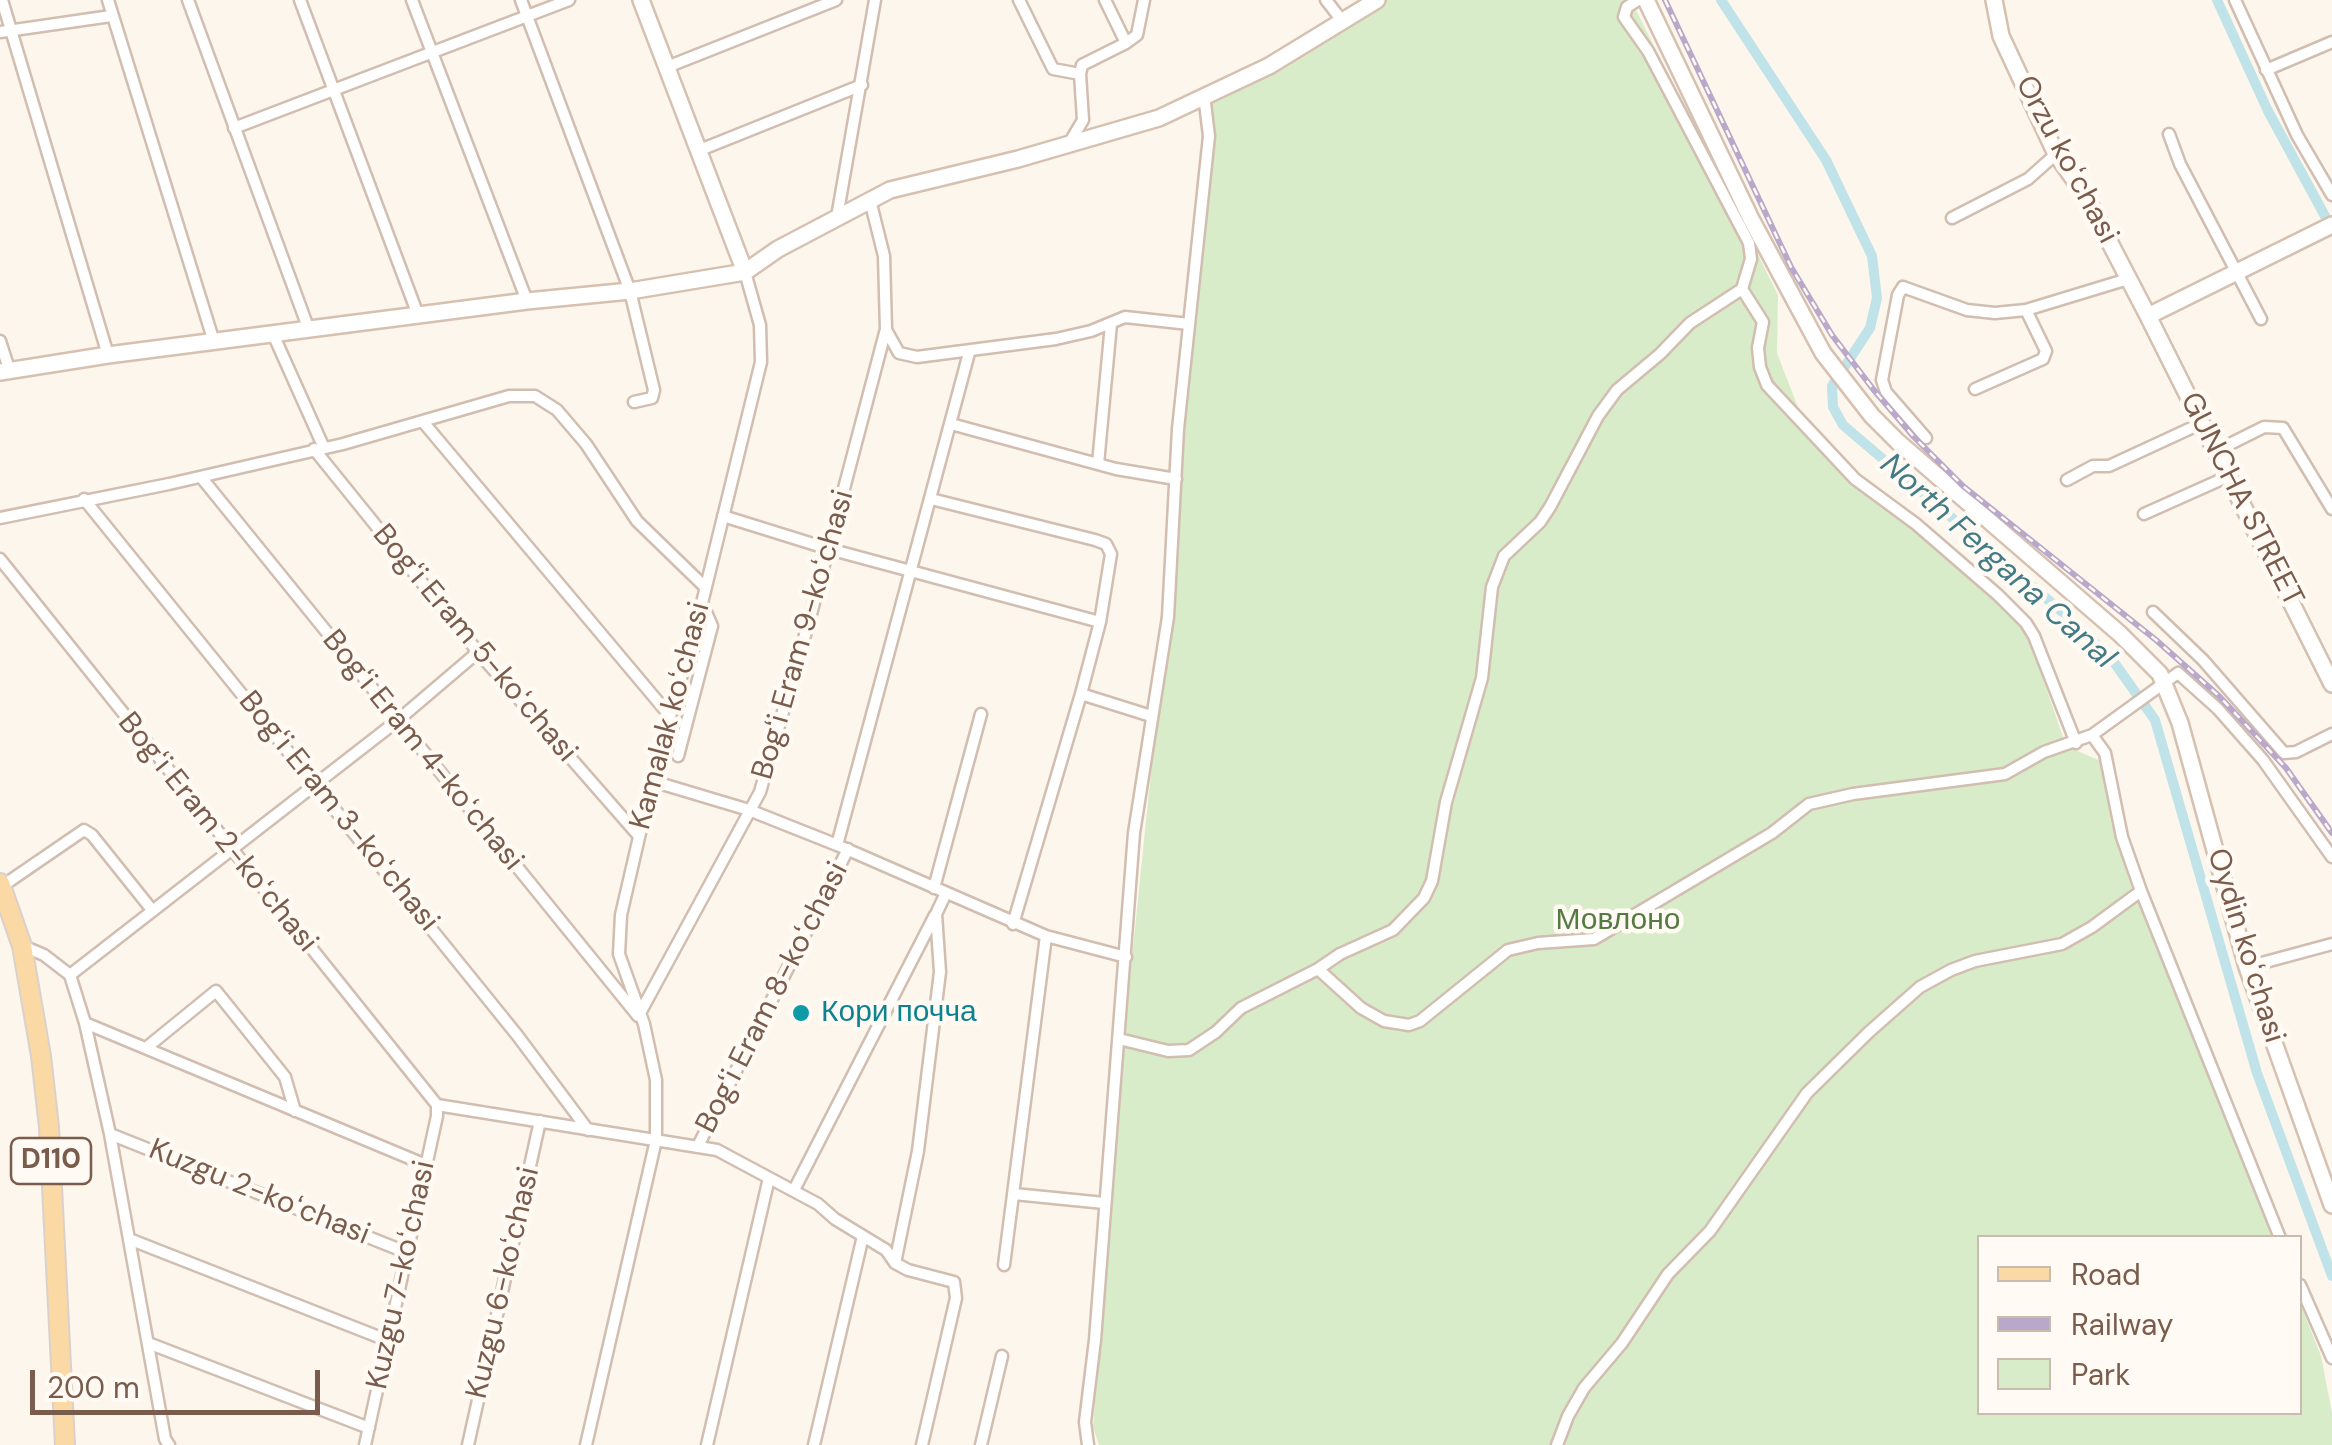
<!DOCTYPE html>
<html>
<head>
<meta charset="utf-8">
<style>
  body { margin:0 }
  #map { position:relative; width:2332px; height:1445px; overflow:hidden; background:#fdf6ec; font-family:"DM Sans",sans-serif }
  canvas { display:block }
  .legend { position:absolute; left:1977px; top:1235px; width:325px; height:180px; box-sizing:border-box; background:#fffaf3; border:2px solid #cabbb1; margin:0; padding:12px 18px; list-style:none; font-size:30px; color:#7a5c4d }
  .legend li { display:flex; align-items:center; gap:20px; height:50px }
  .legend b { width:50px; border:2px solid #cabbb1 }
  .scale { position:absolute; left:30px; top:1370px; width:290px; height:45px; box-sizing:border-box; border:5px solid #7a5c4d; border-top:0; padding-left:12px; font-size:30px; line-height:35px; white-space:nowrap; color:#7a5c4d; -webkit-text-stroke:8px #fffaf3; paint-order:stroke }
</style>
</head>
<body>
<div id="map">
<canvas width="2332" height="1445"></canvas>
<ul class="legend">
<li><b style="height:12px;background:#fbd9a5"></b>Road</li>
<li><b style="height:12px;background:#b9a8c9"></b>Railway</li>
<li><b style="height:28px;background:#d8ecc9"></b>Park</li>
</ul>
<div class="scale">200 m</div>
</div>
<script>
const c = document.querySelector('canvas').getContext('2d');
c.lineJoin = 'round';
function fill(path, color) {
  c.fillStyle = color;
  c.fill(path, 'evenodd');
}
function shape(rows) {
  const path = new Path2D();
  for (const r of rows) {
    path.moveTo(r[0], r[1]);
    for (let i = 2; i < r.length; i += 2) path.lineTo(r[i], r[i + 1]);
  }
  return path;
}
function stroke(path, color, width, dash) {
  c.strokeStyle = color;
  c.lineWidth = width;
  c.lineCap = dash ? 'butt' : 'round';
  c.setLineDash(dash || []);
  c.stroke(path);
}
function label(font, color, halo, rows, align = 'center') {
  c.font = font + ' "DM Sans",sans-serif';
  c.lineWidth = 9;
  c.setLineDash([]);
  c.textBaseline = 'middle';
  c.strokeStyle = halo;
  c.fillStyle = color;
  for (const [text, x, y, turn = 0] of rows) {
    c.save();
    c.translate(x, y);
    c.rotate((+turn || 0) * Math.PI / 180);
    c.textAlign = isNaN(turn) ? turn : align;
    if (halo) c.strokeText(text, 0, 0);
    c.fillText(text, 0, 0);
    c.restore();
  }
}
const green = shape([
  [1368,0,1631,0,1778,295,1777,353,1804,423,1838,470,2017,603,2066,746,2103,762,2111,822,2131,886,2273,1237,1980,1238,1980,1412,2300,1412,2300,1303,2321,1356,2332,1413,2332,1445,1099,1445,1093,1427,1123,1045,1174,548,1175,454,1210,98]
]);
const canal = shape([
  [1721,0,1826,160,1872,256,1877,298,1870,328,1832,386,1833,407,1843,425,2060,610,2111,658,2155,720,2257,1073,2332,1276],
  [2217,0,2268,111,2332,229]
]);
const street = shape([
  [2,0,108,355],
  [108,0,214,342],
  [188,0,309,330],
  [300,0,418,315],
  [412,0,527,301],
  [521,0,630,291,654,390,652,398,634,402],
  [1019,0,1053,69,1080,74],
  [1326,0,1343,22],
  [1638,0,1627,7,1624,17,1648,51,1749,243,1751,259,1742,289,1690,323,1660,354,1617,390,1598,416,1550,507,1540,522,1504,556,1492,587,1482,678,1446,802,1432,881,1424,898,1393,930,1340,954,1318,969,1361,1008,1384,1021,1409,1025,1420,1021,1508,950,1538,943,1594,939,1772,833,1809,804,1853,794,2005,774,2044,752,2092,735,2105,753,2122,837,2141,891,2280,1238],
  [2235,0,2297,135,2332,195],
  [0,32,111,16],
  [1126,43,1137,35,1144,0],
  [667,67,836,0],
  [2266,70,2332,42],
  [234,128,569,0],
  [2169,134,2180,164,2261,319],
  [1070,142,1083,120,1080,74,1082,65,1126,43,1105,0],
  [700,150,862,85],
  [837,217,875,0],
  [1952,218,2028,179,2056,154],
  [1742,289,1763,322,1758,348,1760,367,1767,385,1855,479,1916,524,1998,595,2026,623,2034,636,2076,743],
  [886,330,899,353,917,357,1056,339,1091,331,1125,317,1189,324],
  [273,334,324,448],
  [0,341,10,372],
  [1975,389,2043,359,2046,351,2026,310],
  [424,423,670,716],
  [951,424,1116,469,1176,479],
  [1926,438,1886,392,1882,380,1898,295,1903,287,1967,310,1995,313,2026,310,2128,279],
  [314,449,478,652,638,835],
  [2216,451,2264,427,2283,428,2332,509],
  [1098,464,1111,324],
  [201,477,638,1016],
  [2067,480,2093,466,2109,466,2202,423],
  [84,499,517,1035,588,1130],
  [931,499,1095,540,1106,544,1111,554,1100,622,1081,694,1013,924],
  [2144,514,2229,476],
  [723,516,829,549,1100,622],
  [0,518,169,484,343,444,509,396,535,396,557,410,586,444,637,521,705,587],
  [0,559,437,1105],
  [2153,612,2203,660,2284,753,2296,752,2332,734],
  [1081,694,1151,716],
  [2092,735,2178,673,2218,709,2263,760,2332,857],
  [678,756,712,626,702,603],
  [652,781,749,810,837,845,1046,936,1126,957],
  [837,845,969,353],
  [1,887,84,830,92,835,152,910],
  [934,888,981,714],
  [23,946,44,955,70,975,85,1023,110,1134,165,1439,169,1445],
  [2247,967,2332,944],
  [70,975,397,721,478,652],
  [640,1013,760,792,811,614,886,329,884,256,870,200],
  [85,1023,426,1165],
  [1119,1039,1168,1051,1189,1050,1216,1032,1241,1008,1318,969],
  [146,1048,216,991,285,1077,295,1111],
  [437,1105,717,1150,818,1204,835,1219,886,1250,895,1263,908,1270,954,1282,956,1298,922,1445],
  [110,1134,408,1253],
  [698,1146,848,849],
  [794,1190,935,915],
  [1014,1194,1104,1203],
  [129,1239,389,1341],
  [895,1263,918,1151,940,972,936,914,946,893],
  [1004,1265,1046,936],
  [2300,1285,2332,1358],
  [148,1343,369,1428],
  [365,1445,437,1116,437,1105],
  [468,1445,540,1121],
  [586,1445,656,1140,656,1080,644,1024,619,954,621,915,652,781,702,603,761,362,760,325,745,272],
  [707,1445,769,1178],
  [814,1445,863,1236],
  [981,1445,1002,1356],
  [1088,1445,1085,1422,1095,1340,1134,833,1168,617,1178,429,1209,136,1204,95],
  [1557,1445,1568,1416,1584,1388,1622,1343,1668,1274,1710,1231,1807,1093,1869,1032,1920,987,1951,970,1975,961,2062,944,2092,927,2141,891]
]);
const secondary = shape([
  [641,0,745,272],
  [1646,0,1751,219,1823,353,1872,416,1898,442,2120,634,2160,674,2180,723,2247,967,2332,1205],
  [1994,0,2001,36,2056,154,2085,195,2148,316,2332,684],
  [2148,316,2332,225],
  [0,372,108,355,527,301,630,291,745,272,778,249,890,190,1018,159,1159,118,1269,66,1377,0]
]);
const primary = shape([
  [0,883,22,946,41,1056,49,1127,65,1445]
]);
const rail = shape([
  [1665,0,1791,267,1832,335,1873,389,1914,437,1963,486,2156,640,2219,696,2286,768,2332,833]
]);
const markers = [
  [801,1013,10,"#0f9aa8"]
];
const shields = [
  [51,1161,80]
];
const shieldNames = [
  ["D110",51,1161]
];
const streetNames = [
  ["Orzu koʻchasi",2066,160,62],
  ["GUNCHA STREET",2241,500,63],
  ["Bogʻi Eram 9-koʻchasi",804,635,-74],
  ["Bogʻi Eram 5-koʻchasi",474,644,50],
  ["Kamalak koʻchasi",671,716,-75],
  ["Bogʻi Eram 4-koʻchasi",422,751,51],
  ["Bogʻi Eram 3-koʻchasi",338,812,51],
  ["Bogʻi Eram 2-koʻchasi",217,833,51],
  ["Oydin koʻchasi",2245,946,73],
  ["Bogʻi Eram 8-koʻchasi",773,998,-63],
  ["Kuzgu 2-koʻchasi",259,1193,22],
  ["Kuzgu 7-koʻchasi",402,1275,-78],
  ["Kuzgu 6-koʻchasi",504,1283,-77]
];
const parkNames = [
  ["Мовлоно",1618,921]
];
const cultureNames = [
  ["Кори почча",821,1013]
];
const waterNames = [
  ["North Fergana Canal",1997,562,42]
];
fill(green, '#d8ecc9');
stroke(canal, '#bfe3e8', 10);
stroke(street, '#d1beb0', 15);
stroke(secondary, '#d6c0b0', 20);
stroke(primary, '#dad1cd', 22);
stroke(street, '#fff', 10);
stroke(secondary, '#fff', 15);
stroke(primary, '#fbd9a5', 18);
stroke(rail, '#b9a8c9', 6);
stroke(rail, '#fffaf3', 2.5, [8]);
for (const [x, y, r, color] of markers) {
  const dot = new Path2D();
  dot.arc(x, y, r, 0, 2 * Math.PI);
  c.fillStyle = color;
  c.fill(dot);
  stroke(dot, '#fffaf3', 4);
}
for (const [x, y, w] of shields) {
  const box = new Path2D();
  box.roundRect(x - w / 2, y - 23, w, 46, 8);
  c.fillStyle = '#fffaf3';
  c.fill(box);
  stroke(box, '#7a5c4d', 2.5);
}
label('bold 28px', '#7a5c4d', null, shieldNames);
label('30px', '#7a5c4d', '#fffaf3', streetNames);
label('30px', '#537a41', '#fffaf3', parkNames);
label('30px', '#0d838f', '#fffaf3', cultureNames, 'left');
label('italic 32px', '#437c86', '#fffaf3', waterNames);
</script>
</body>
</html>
